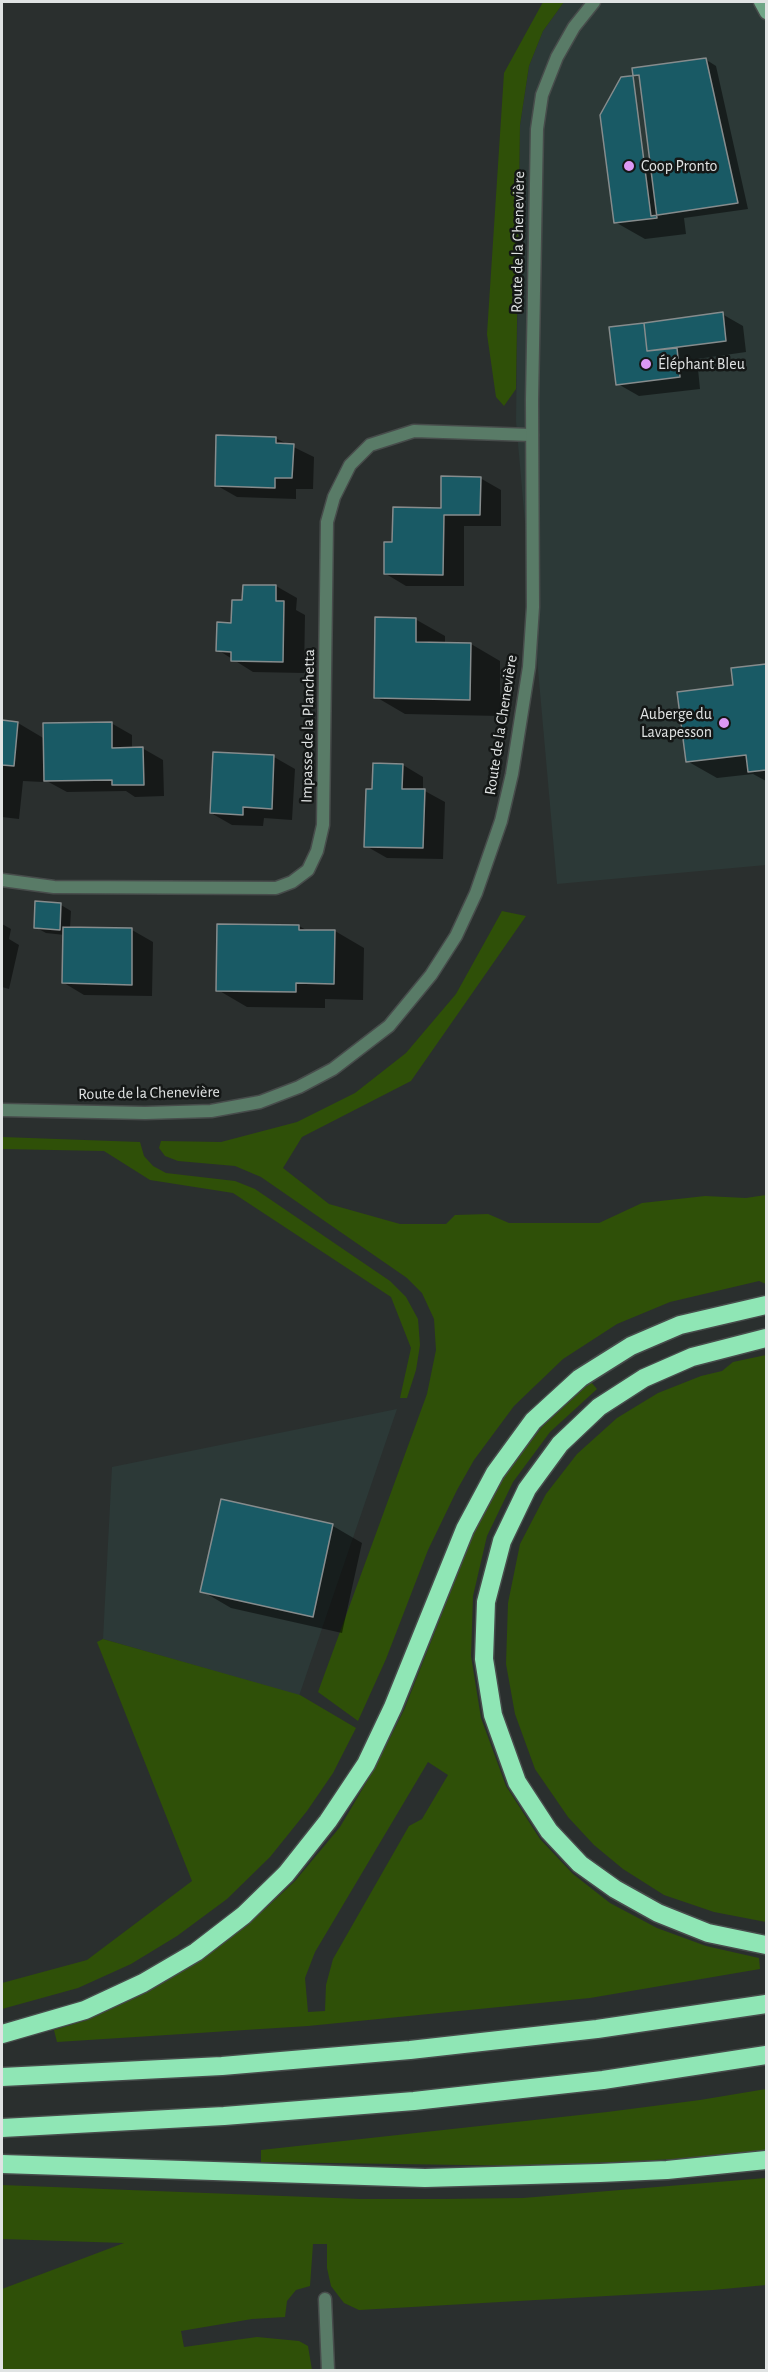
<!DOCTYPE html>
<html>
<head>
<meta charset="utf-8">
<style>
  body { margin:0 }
  #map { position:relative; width:768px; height:2372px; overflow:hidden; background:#2a2f2e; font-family:"Alegreya Sans",sans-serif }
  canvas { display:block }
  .frame { position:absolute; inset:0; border:3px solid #e0e3e3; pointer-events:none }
</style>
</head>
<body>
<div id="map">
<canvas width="768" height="2372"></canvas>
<div class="frame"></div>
</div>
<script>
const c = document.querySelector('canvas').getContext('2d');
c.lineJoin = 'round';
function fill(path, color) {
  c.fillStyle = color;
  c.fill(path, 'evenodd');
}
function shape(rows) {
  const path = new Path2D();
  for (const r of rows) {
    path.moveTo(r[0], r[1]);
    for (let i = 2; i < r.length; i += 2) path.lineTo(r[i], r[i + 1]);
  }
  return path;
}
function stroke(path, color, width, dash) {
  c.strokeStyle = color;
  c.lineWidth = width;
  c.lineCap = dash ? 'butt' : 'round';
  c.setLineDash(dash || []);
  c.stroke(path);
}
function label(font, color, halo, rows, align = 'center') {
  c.font = font + ' "Alegreya Sans",sans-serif';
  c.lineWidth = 5;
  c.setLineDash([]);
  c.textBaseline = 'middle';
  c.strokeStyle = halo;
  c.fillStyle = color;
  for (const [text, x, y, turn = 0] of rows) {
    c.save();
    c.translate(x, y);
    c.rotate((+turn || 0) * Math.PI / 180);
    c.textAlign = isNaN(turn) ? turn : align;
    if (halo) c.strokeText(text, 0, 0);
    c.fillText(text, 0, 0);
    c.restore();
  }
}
const built = shape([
  [564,2,766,2,766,865,557,884,516,421,520,125,529,66,543,31],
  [397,1409,299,1696,103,1639,112,1467]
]);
const green = shape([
  [543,2,564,2,543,31,529,66,520,125,516,389,504,406,496,397,487,334,504,73],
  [502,911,526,916,411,1081,302,1137,283,1168,329,1204,400,1224,446,1224,455,1215,488,1214,509,1223,599,1223,642,1203,705,1196,746,1198,766,1195,766,1284,759,1281,670,1302,617,1324,563,1359,514,1406,474,1460,457,1490,428,1550,386,1659,358,1721,318,1692,427,1394,436,1350,434,1319,422,1293,407,1278,261,1177,235,1166,178,1161,165,1156,159,1148,161,1141,221,1142,297,1122,355,1093,406,1053,456,994],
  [2,1137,140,1142,144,1156,153,1166,166,1173,235,1181,255,1189,390,1281,406,1297,418,1319,420,1345,416,1370,407,1398,400,1398,411,1348,391,1297,233,1193,150,1180,104,1151,2,1149],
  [766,1355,766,1922,714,1912,664,1895,623,1869,594,1845,568,1817,535,1769,515,1714,506,1664,508,1603,520,1544,546,1494,577,1454,617,1418,658,1393,701,1376,722,1371,733,1362],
  [591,1382,597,1389,550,1432,513,1482,487,1536,473,1596,471,1656,481,1718,506,1786,540,1839,573,1874,610,1903,657,1928,706,1946,759,1958,760,1969,590,1998,308,2026,57,2042,54,2030,87,2020,148,1992,202,1959,250,1923,295,1881,340,1827,376,1766,404,1710,474,1533,504,1477,542,1427],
  [428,1762,448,1775,422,1819,409,1826,333,1959,326,1985,325,2011,308,2012,305,1978,315,1952],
  [103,1639,300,1695,356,1728,333,1773,307,1811,270,1857,227,1899,177,1936,131,1964,78,1988,2,2009,2,1983,87,1960,192,1881,97,1642],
  [766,2089,766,2151,674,2159,534,2166,261,2162,261,2150,607,2112,700,2100],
  [766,2178,766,2285,713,2290,359,2310,344,2303,331,2286,327,2268,327,2244,313,2244,310,2286,296,2290,287,2301,285,2317,252,2319,181,2331,184,2347,257,2337,299,2341,308,2346,312,2370,2,2370,2,2289,124,2243,2,2239,2,2185,360,2199,444,2199,523,2198]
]);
const shadow = shape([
  [705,59,716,66,748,209,684,218,686,234,645,239,615,222],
  [722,314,743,326,746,352,697,359,700,389,639,396,618,384,611,328],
  [275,438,314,457,313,489,296,489,296,499,237,497,216,485],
  [480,478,501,490,501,526,464,526,464,586,406,586,386,574,394,543,442,509],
  [244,586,276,586,297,598,296,610,305,615,304,673,253,672,218,650,244,601],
  [415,619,445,636,445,644,471,644,500,661,500,716,405,714,376,697],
  [766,666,766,781,753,774,717,778,687,761,735,686,733,670],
  [2,722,18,723,45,739,111,723,132,735,132,749,142,748,163,760,164,796,135,797,126,791,67,792,43,779,43,782,23,781,19,819,2,817],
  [274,757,295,769,292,820,264,818,263,826,232,825,211,813],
  [403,765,423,777,423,790,445,802,443,859,387,858,366,846,373,791],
  [61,905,71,911,70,928,132,930,153,942,152,996,84,995,64,983,65,935,46,933,35,927],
  [2,924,11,929,9,939,19,945,9,989,2,987],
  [299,926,308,931,335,931,364,948,363,1000,325,999,325,1008,247,1007,218,990],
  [222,1501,333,1526,362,1543,342,1633,231,1608,202,1591]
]);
const building = shape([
  [706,58,738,203,651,216,632,68,706,58],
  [639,75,657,218,614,223,600,115,621,77,639,75],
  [723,312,726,341,647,351,644,323,723,312],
  [644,323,647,351,677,348,680,377,616,385,609,327,644,323],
  [216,435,276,437,276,443,294,444,292,478,275,478,275,488,215,486,216,435],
  [441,476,481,477,480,515,444,515,443,575,384,574,384,542,392,542,393,507,441,508,441,476],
  [243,585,276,585,276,601,284,601,283,662,231,661,231,652,216,651,217,622,231,623,232,600,242,600,243,585],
  [375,617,416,618,416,642,471,643,470,700,374,698,375,617],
  [766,664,766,770,748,772,746,755,686,762,677,692,733,685,731,668,766,664],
  [2,720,18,722,14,766,2,765,2,720],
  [112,722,112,748,143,747,144,785,112,785,112,780,44,781,43,723,112,722],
  [213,752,274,755,272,809,243,807,243,815,210,813,213,752],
  [373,763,403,764,402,789,425,789,423,848,364,847,366,789,372,789,373,763],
  [35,901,61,903,60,930,34,928,35,901],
  [217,924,299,925,299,930,335,930,334,984,296,983,296,992,216,991,217,924],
  [63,927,132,928,132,985,62,983,63,927],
  [221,1499,333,1524,313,1617,200,1592,221,1499]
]);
const minor = shape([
  [2,880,54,887,276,888,292,882,308,870,317,851,323,825,327,522,334,497,350,465,370,445,414,431,532,435],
  [325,2299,328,2370]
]);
const tertiary = shape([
  [2,1110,145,1113,211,1111,260,1102,299,1087,333,1069,389,1026,431,975,456,936,476,893,501,821,512,774,529,667,533,607,532,400,537,129,542,95,557,57,574,27,594,2]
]);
const secondary = shape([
  [760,2,766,13]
]);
const motorway = shape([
  [766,1338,692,1357,644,1378,599,1407,560,1444,527,1489,502,1541,486,1602,484,1659,493,1715,517,1782,549,1831,580,1864,615,1889,658,1913,708,1933,766,1945],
  [2,2034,85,2010,143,1983,196,1952,244,1915,286,1874,328,1821,366,1764,393,1707,465,1529,495,1473,533,1421,580,1378,631,1346,680,1325,766,1305],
  [2,2077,222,2066,410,2050,597,2029,766,2004],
  [2,2128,224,2116,414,2101,603,2080,766,2055],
  [2,2164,425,2178,600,2173,667,2170,766,2160]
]);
const markers = [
  [629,166,6,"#dd99f4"],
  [646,364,6,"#dd99f4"],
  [724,723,6,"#dd99f4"]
];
const poiNames = [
  ["Coop Pronto",641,166],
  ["Éléphant Bleu",658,364],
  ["Auberge du",712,714,"right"],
  ["Lavapesson",712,732,"right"]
];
const streetNames = [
  ["Route de la Chenevière",518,242,-89],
  ["Route de la Chenevière",501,725,-81],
  ["Impasse de la Planchetta",308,726,-89],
  ["Route de la Chenevière",149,1093,-1]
];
fill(built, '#2c3937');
fill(green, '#2f5008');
fill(shadow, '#0007');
fill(building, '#195a65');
stroke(building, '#868c8d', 1.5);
stroke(minor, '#474c4b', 15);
stroke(tertiary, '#474c4b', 15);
stroke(secondary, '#474c4b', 15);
stroke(motorway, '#474c4b', 21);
stroke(minor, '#597b67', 12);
stroke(tertiary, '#597b67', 12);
stroke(secondary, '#70a687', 12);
stroke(motorway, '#8fe6b5', 18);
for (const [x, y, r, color] of markers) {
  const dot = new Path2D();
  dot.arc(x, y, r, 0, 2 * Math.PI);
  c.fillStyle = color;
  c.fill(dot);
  stroke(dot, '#141716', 2);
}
label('16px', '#e0e3e3', '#141716', poiNames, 'left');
label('16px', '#e0e3e3', '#141716', streetNames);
</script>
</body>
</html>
